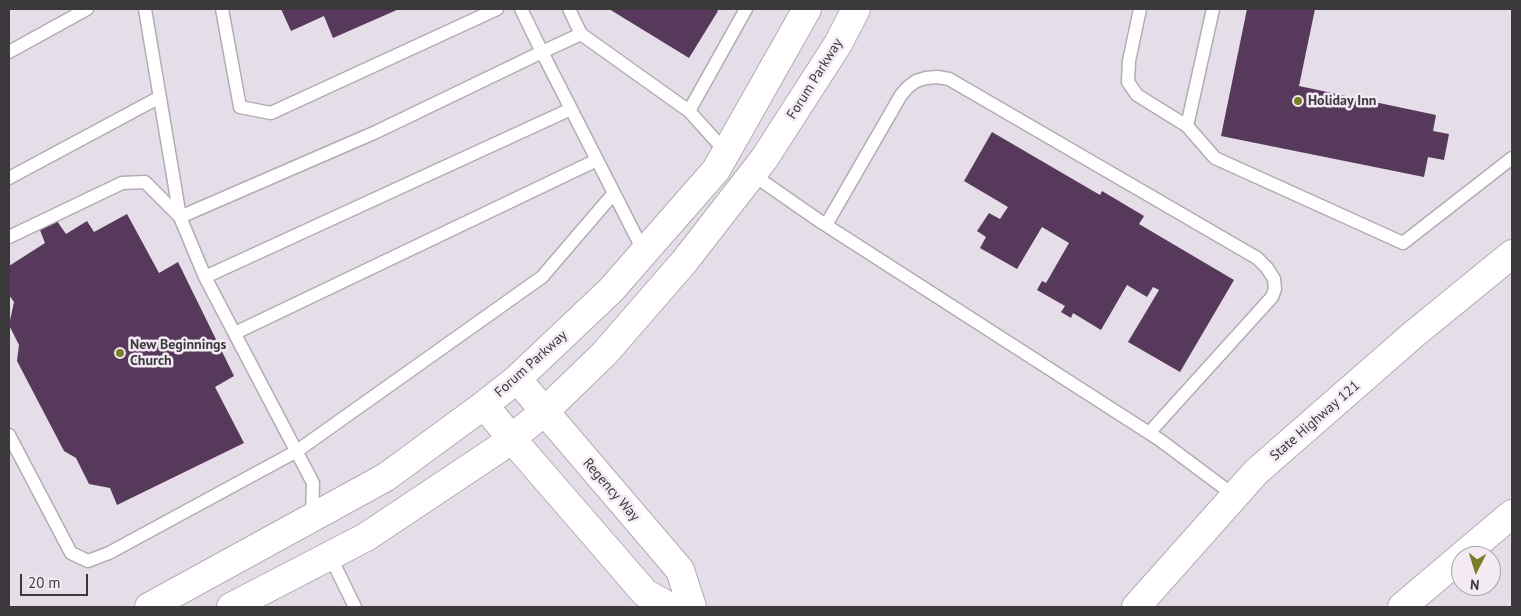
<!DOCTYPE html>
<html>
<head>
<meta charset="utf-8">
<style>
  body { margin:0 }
  #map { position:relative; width:1521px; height:616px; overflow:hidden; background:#e5dde7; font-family:"PT Sans",sans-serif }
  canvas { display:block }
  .frame { position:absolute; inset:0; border:10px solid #3c393d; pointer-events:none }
  .north { position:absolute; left:1451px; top:546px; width:50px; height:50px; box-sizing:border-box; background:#f3eaf4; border:1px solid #aaa3ab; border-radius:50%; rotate:185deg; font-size:14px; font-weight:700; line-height:20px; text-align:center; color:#3c393d }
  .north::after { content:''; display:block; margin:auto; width:18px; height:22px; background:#797e27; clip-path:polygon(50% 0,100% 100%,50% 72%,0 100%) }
  .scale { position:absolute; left:20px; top:574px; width:68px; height:22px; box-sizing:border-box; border:2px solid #3c393d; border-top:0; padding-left:6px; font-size:15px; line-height:18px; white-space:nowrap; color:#3c393d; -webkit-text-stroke:4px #f3eaf4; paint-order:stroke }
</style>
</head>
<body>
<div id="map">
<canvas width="1521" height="616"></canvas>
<div class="frame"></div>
<div class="north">N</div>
<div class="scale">20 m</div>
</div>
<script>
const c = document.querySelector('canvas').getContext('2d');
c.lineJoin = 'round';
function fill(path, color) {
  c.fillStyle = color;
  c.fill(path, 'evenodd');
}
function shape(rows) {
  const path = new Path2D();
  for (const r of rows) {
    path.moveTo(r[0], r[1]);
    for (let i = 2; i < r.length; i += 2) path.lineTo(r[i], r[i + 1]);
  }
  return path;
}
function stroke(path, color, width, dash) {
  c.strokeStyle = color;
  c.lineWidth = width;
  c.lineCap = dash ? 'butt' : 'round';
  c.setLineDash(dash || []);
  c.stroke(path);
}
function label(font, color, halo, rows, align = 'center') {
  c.font = font + ' "PT Sans",sans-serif';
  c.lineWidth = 5;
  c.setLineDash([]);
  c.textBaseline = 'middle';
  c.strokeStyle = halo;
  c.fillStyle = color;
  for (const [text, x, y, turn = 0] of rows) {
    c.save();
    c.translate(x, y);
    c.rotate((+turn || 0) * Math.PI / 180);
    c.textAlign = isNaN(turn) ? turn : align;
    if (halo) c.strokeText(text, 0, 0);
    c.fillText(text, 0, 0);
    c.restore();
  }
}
const building = shape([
  [281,9,399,9,333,38,324,16,291,31],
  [609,9,717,9,718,11,689,58],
  [1247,9,1315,9,1299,86,1436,115,1433,131,1449,134,1444,160,1428,157,1424,177,1221,136],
  [992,132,1100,195,1102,191,1144,216,1139,224,1234,280,1180,372,1128,342,1159,290,1153,287,1147,297,1127,285,1101,330,1073,313,1071,318,1061,312,1065,306,1037,290,1042,281,1046,283,1069,243,1042,227,1017,269,980,248,986,237,977,231,989,213,1000,219,1008,207,964,181],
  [127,214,159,273,178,262,234,376,215,387,244,443,117,505,110,488,89,484,76,458,64,451,17,361,19,345,9,325,14,302,9,295,9,266,45,243,40,230,57,221,66,234,87,221,94,232]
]);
const lane = shape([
  [145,9,180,217,205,277,313,483,312,517],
  [222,9,240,107,271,113,497,9],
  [569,9,581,34],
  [1140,9,1129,61,1128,82,1137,95,1187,126],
  [1213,9,1187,126,1215,158,1403,243,1512,158],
  [9,52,87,9],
  [689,111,726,152],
  [752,174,821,222,1160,440,1235,496],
  [9,178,160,97],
  [180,217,376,132,542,52,521,9],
  [826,225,901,95,908,87,916,81,926,78,937,77,949,79,1257,258,1267,268,1274,279,1275,289,1272,297,1149,433],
  [9,237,122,183,145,182,180,217],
  [644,252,542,52,581,34,689,111,746,9],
  [205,277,571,109],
  [235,333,597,160],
  [9,435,71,553,88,561,109,553,297,451,542,277,614,193],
  [330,556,355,607]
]);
const secondary = shape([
  [517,379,680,570,692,607],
  [484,405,511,438,645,593,670,607],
  [149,607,386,477,484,405,517,379,611,290,716,170,807,9],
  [231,607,366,537,498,449,544,412,604,354,684,262,764,159,838,44,856,9],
  [1136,607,1256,472,1414,334,1512,254]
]);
const highway = shape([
  [1462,556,1512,514],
  [1402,607,1461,557]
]);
const markers = [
  [1298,101,5,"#797e27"],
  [120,353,5,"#797e27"]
];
const streetNames = [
  ["Forum Parkway",815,79,-58],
  ["Forum Parkway",531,364,-42],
  ["State Highway 121",1315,421,-41],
  ["Regency Way",611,490,49]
];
const poiNames = [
  ["Holiday Inn",1308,101],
  ["New Beginnings",130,345],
  ["Church",130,361]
];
fill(building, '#57395b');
stroke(lane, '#b4abb5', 15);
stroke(secondary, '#b4abb5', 30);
stroke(highway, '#b4abb5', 30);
stroke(lane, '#fff', 12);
stroke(secondary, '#fff', 28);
stroke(highway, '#fff', 28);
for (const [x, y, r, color] of markers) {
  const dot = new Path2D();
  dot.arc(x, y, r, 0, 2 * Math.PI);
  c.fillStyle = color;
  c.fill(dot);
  stroke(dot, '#f3eaf4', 2);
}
label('14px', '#3c393d', '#f3eaf4', streetNames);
label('bold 14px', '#3c393d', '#f3eaf4', poiNames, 'left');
</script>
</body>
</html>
